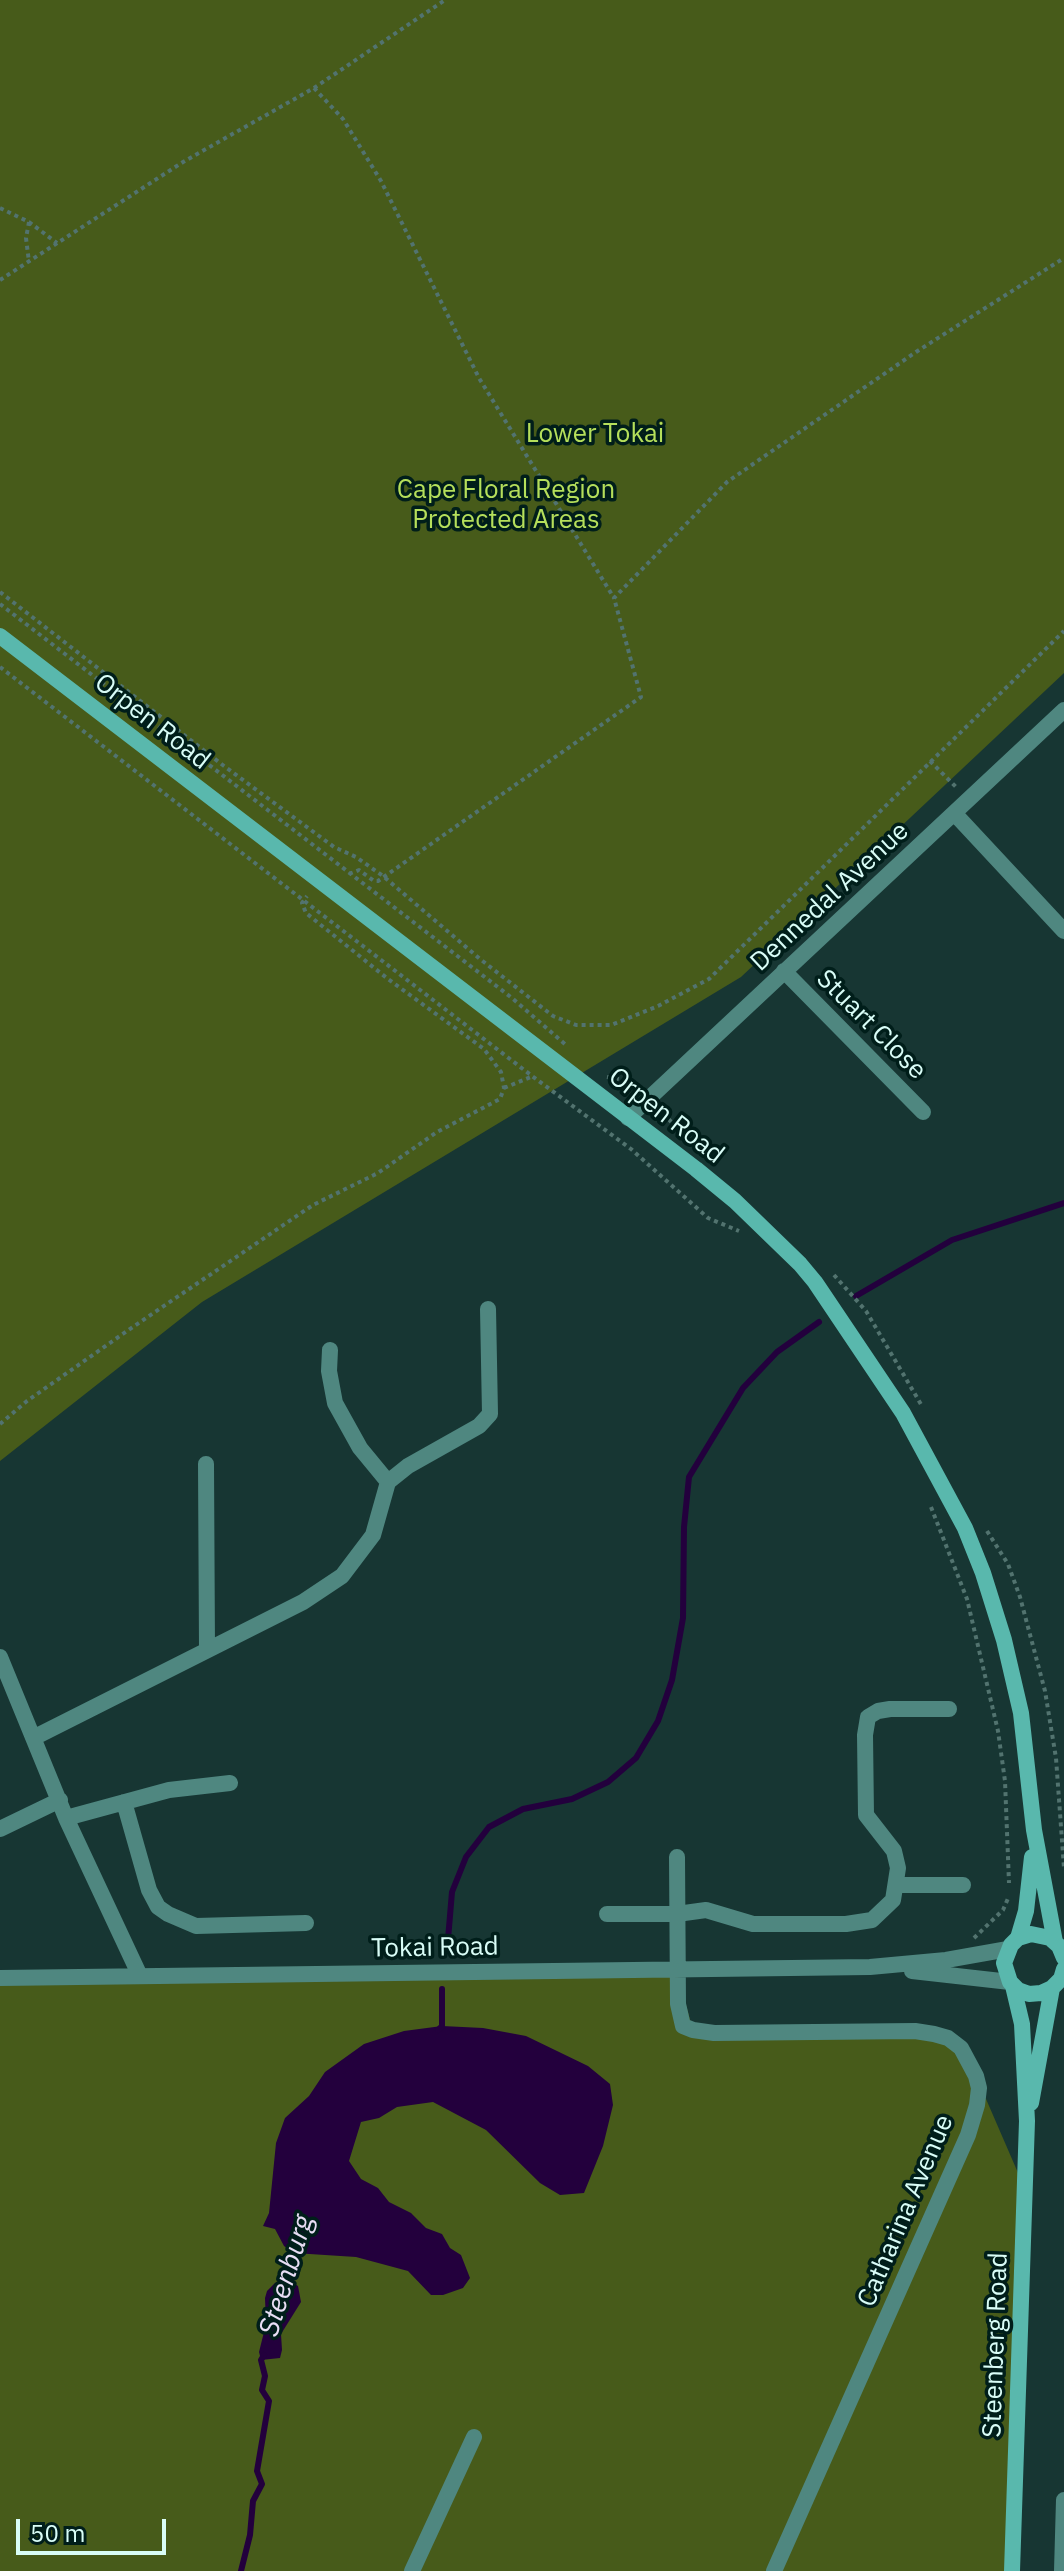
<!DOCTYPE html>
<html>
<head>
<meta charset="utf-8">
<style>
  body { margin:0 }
  #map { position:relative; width:1064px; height:2571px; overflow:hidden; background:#173633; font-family:"IBM Plex Sans",sans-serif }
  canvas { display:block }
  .scale { position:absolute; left:16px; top:2519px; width:150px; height:36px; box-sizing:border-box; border:4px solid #d9fdf7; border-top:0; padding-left:10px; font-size:24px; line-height:28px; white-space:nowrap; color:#d9fdf7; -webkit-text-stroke:6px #001e1a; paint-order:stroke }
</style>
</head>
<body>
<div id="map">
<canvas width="1064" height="2571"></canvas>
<div class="scale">50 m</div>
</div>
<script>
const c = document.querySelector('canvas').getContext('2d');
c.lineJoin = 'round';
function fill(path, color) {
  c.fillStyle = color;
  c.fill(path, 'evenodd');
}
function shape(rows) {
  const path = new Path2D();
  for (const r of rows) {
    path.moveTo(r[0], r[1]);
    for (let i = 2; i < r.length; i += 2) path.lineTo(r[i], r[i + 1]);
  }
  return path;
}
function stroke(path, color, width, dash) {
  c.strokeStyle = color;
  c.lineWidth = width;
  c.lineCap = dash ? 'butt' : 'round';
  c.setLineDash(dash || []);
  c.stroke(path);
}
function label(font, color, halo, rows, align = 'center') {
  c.font = font + ' "IBM Plex Sans",sans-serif';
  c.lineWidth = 7;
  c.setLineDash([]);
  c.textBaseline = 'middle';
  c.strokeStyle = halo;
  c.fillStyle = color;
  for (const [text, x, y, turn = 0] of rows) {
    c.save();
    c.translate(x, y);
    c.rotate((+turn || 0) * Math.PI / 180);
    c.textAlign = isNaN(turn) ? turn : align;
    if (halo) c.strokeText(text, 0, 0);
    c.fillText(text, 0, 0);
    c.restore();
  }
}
const green = shape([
  [0,0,1064,0,1064,673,741,977,202,1302,0,1461],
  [676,1969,693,2030,948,2038,970,2062,1025,2189,1005,2571,0,2571,0,1977]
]);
const water = shape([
  [442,2026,483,2028,526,2036,588,2066,610,2084,613,2105,603,2146,584,2193,560,2195,540,2183,486,2130,433,2102,397,2107,379,2118,361,2122,349,2161,361,2179,378,2188,389,2202,411,2213,426,2228,442,2234,450,2248,461,2255,470,2278,463,2288,443,2295,431,2295,408,2271,356,2257,294,2253,284,2246,275,2229,263,2226,269,2213,276,2143,285,2118,309,2096,325,2072,364,2044,404,2031],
  [285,2278,298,2286,301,2302,281,2334,282,2350,280,2358,261,2360,259,2352,266,2324,265,2298,267,2291,275,2283]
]);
const stream = shape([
  [856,1296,952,1240,1064,1203],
  [447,1951,452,1892,466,1857,489,1827,523,1809,572,1799,608,1782,636,1758,658,1721,672,1680,683,1618,684,1527,689,1477,743,1388,777,1352,819,1322],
  [438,2030,442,2026,442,1989],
  [284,2283,296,2248],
  [241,2571,250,2535,253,2501,262,2484,257,2471,269,2401,262,2390,265,2376,261,2360,264,2355]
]);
const path = shape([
  [314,88,343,119,381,181,479,378,614,598],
  [0,208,29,222,57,243],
  [29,222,26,238,29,262],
  [0,280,183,162,314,88,445,0],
  [0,592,224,766,334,847,356,857,383,876,480,959,553,1016,576,1025,611,1025,658,1006,709,979,1064,631],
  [0,604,512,998,566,1045],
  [0,667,532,1076,631,1149,708,1218,739,1231],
  [930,761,957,788],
  [349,874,359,870,374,881,378,881,641,697,614,598,727,482,916,352,1064,258],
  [607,1077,624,1080],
  [504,1088,531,1077],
  [663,1113,687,1139],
  [834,1275,866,1311,922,1406],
  [0,1424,27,1401,127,1331,313,1205,378,1173,437,1132,500,1099,504,1088,501,1072,484,1049,388,979,306,913,302,903,307,896],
  [931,1507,967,1599,998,1731,1005,1781,1009,1883],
  [987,1531,1008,1564,1020,1597,1045,1691,1056,1758,1064,1868],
  [974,1938,1003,1910,1009,1896]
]);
const minor = shape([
  [955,814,1064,931],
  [784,971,923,1112],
  [628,1118,1064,710],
  [330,1350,329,1371,335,1403,360,1448,388,1482],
  [206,1464,207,1649],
  [0,1657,66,1818,140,1976],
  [35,1737,303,1602,342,1576,373,1535,388,1482,408,1466,479,1426,490,1414,488,1309],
  [124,1802,149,1890,158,1907,168,1914,196,1926,306,1923],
  [66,1818,169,1790,230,1783],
  [0,1829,60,1800],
  [677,1857,678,2004,683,2026,693,2030,714,2033,915,2031,934,2034,948,2038,961,2048,976,2076,979,2088,977,2105,968,2135,774,2571],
  [897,1885,963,1885],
  [607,1914,677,1914,706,1910,753,1924,846,1924,872,1920,893,1900,898,1868,894,1851,866,1815,865,1735,868,1717,878,1711,890,1709,949,1709],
  [912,1971,1010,1982],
  [0,1978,870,1967,946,1960,1008,1949],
  [412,2571,474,2437],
  [1062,2571,1064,2500]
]);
const secondary = shape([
  [0,636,696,1169,735,1201,800,1264,815,1282,903,1413,965,1528,983,1573,1004,1640,1021,1713,1034,1830,1055,1942],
  [1018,1938,1026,1911,1032,1857],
  [1064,1958,1059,1946,1050,1938,1031,1934,1018,1938,1011,1945,1004,1963,1010,1982,1018,1990,1029,1994,1041,1993,1052,1988,1061,1979,1064,1969],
  [1031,2103,1052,1988],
  [1012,2571,1027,2121,1022,2024,1013,1986]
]);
const parkNames = [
  ["Lower Tokai",595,434],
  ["Cape Floral Region",506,490],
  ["Protected Areas",506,520]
];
const streetNames = [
  ["Orpen Road",152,722,38],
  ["Dennedal Avenue",830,897,-43],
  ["Stuart Close",871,1025,45],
  ["Orpen Road",666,1116,38],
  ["Tokai Road",435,1948,-1],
  ["Catharina Avenue",906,2211,-67],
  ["Steenberg Road",996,2345,-88]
];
const waterNames = [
  ["Steenburg",287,2276,-73]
];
fill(green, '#475b1a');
fill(water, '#23003d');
stroke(stream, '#23003d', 6);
stroke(path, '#52736f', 4, [4, 4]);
stroke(minor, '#4f8780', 16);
stroke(secondary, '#59b8ad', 16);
label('26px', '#b5df5b', '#001e1a', parkNames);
label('26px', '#d9fdf7', '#001e1a', streetNames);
label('italic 28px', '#e8def5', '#001e1a', waterNames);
</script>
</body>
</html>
